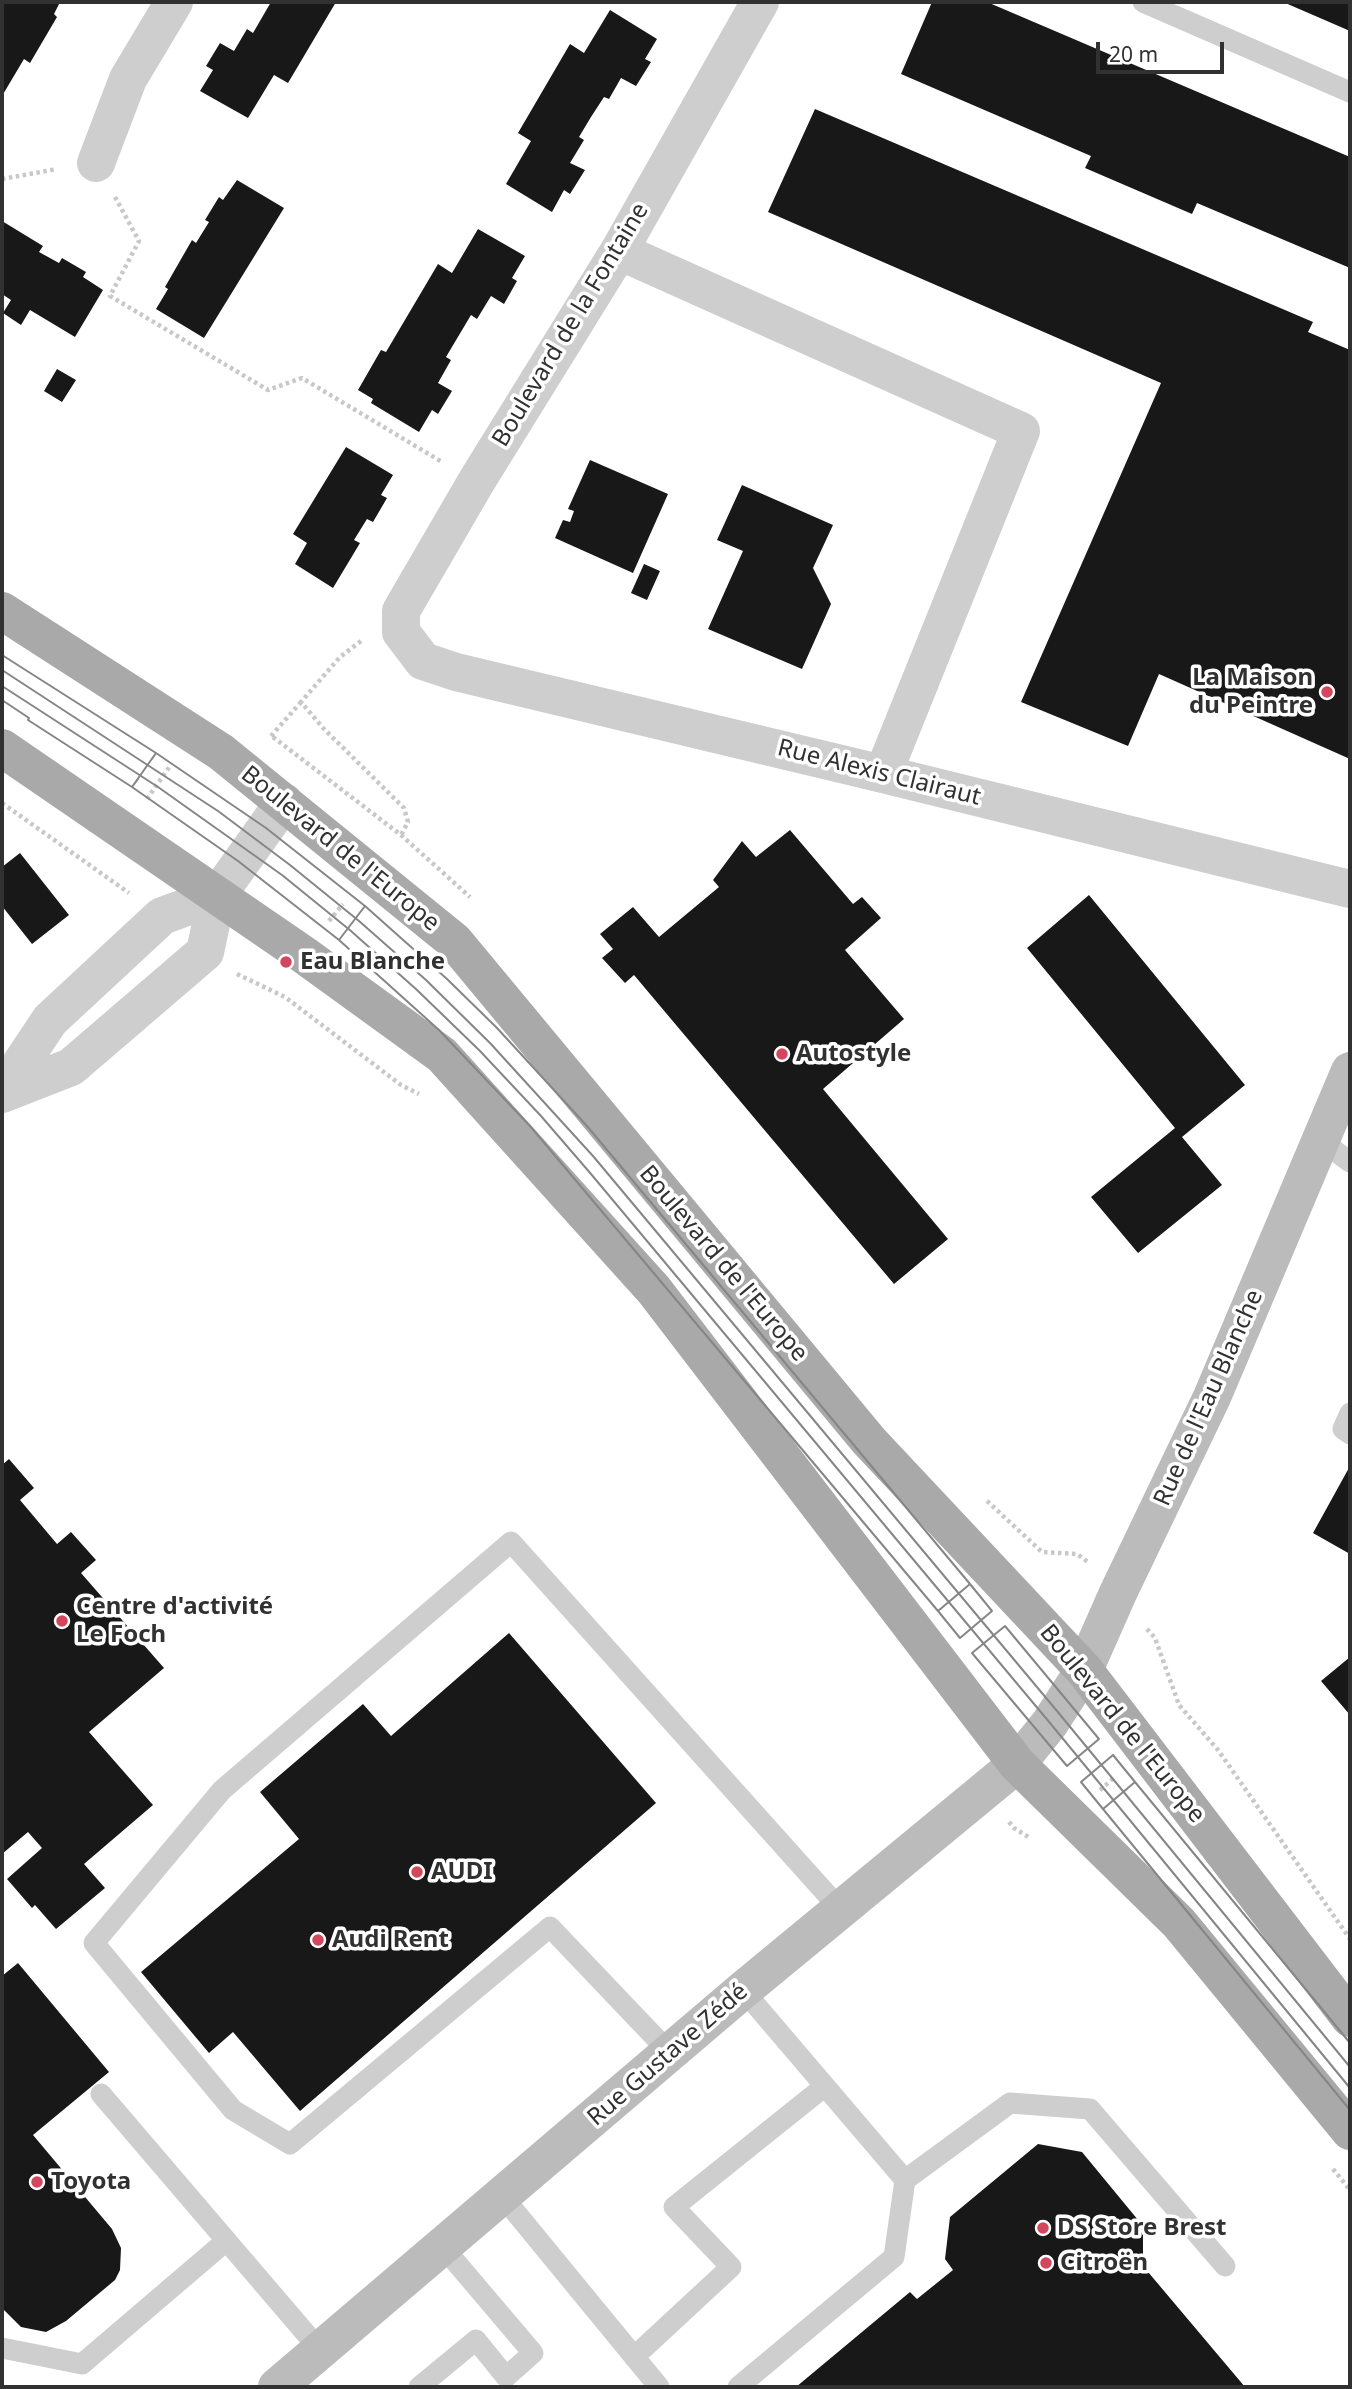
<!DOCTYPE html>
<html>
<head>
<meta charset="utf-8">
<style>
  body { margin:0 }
  #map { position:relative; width:1352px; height:2389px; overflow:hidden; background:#fff; font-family:"Noto Sans",sans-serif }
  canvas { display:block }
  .frame { position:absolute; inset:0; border:4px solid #313131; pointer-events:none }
  .scale { position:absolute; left:1096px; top:42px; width:128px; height:32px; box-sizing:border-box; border:4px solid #313131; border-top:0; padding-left:9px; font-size:21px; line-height:24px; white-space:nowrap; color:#313131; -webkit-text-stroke:5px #fff; paint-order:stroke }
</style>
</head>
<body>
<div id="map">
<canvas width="1352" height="2389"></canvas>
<div class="frame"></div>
<div class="scale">20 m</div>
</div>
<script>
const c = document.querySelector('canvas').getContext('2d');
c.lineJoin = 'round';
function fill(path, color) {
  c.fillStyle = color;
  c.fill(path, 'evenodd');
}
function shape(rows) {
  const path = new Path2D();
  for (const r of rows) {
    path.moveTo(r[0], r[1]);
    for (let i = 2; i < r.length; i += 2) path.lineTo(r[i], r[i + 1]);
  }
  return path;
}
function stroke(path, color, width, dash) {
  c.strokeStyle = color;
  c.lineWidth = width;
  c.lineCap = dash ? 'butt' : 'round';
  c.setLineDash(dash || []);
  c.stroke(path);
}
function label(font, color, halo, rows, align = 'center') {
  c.font = font + ' "Noto Sans",sans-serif';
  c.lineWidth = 7;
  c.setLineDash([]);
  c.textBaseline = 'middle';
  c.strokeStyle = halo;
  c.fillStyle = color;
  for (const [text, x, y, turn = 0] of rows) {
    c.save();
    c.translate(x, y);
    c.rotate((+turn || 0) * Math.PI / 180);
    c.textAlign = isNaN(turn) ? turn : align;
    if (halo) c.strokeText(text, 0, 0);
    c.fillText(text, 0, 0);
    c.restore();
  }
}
const building = shape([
  [2,2,60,2,54,14,57,17,30,63,24,59,2,96],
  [271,2,336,2,288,83,274,75,248,118,200,91,213,70,206,66,220,43,234,51,247,29,253,33],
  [932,2,987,2,1350,157,1350,268,1197,203,1192,214,1085,168,1091,156,901,74],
  [1283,2,1350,2,1350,31],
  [610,10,657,39,645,59,651,62,636,86,621,78,609,99,604,97,591,117,579,137,584,140,570,163,585,170,570,194,564,190,552,212,506,184,531,141,518,133,570,44,584,53],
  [815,109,1313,322,1308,332,1350,350,1350,759,1159,674,1128,746,1021,702,1161,383,768,212],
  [237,180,284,208,204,338,156,309,168,289,165,287,192,240,196,243,209,222,205,220,219,197,223,200],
  [2,221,43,246,39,252,59,263,62,258,86,272,83,277,103,290,75,337,30,310,21,325,3,313,11,300,2,294],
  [478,229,525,256,512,278,517,281,504,304,491,296,477,319,471,315,446,357,451,360,438,383,452,391,438,414,432,410,419,432,371,403,373,399,358,390,381,350,386,352,438,264,452,273],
  [57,369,76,380,62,402,44,391],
  [346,447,393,475,381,495,387,498,373,522,367,519,354,540,360,543,333,588,295,564,307,543,293,534],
  [590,460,668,494,633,573,555,538,563,520,570,522,574,511,568,509],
  [742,485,833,525,813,568,831,604,802,669,708,629,743,551,717,540],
  [644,564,660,571,647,600,631,593],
  [790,830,853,904,862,897,881,918,845,950,904,1019,823,1089,948,1239,894,1284,634,975,625,983,602,958,613,949,600,934,633,907,659,937,719,887,713,880,742,841,756,857],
  [20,853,69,915,32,944,2,906,2,867],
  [1089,895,1245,1085,1182,1137,1222,1185,1138,1253,1091,1197,1175,1128,1027,948],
  [9,1459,34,1488,20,1500,57,1544,71,1532,96,1560,81,1573,164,1668,89,1732,153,1805,84,1864,105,1888,56,1929,35,1905,32,1908,7,1879,42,1848,28,1832,2,1854,2,1465],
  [1350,1466,1350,1554,1313,1533],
  [509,1633,656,1803,300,2111,233,2032,209,2053,141,1972,299,1839,260,1792,363,1704,391,1736],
  [1350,1657,1350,1715,1321,1681],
  [18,1963,109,2072,33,2135,112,2229,121,2248,120,2270,115,2280,66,2321,46,2332,21,2327,2,2308,2,1976],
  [1038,2144,1082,2152,1143,2226,1143,2266,1245,2387,796,2387,910,2292,917,2299,953,2270,945,2259,950,2217]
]);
const path = shape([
  [2,179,57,169],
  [115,197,139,241,110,296,268,390,302,378,442,462],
  [361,641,340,657,301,702,324,729,404,808,408,822,401,835],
  [271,736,301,702],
  [273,737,401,835,470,897],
  [147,799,170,766],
  [2,803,129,893],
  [329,921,343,904],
  [237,974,285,997,401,1085,419,1094],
  [987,1501,1042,1552,1077,1554,1088,1562],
  [1147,1629,1155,1638,1179,1705,1218,1750,1350,1939],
  [1100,1790,1115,1777],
  [1009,1822,1014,1828,1030,1838],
  [1333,2169,1350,2190]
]);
const lane = shape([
  [1143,2,1350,92],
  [1322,1141,1350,1162],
  [1350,1413,1343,1429,1350,1434],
  [743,1990,905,2180,1010,2103,1090,2109,1225,2266],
  [670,2053,550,1927,290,2144,233,2110,94,1943,222,1790,511,1542,841,1910],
  [101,2094,320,2350],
  [503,2197,659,2387],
  [2,2348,82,2364,226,2241],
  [634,2357,731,2267,674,2207,825,2086],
  [419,2387,476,2340,506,2377,533,2353,443,2247],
  [738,2387,894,2257,905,2180]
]);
const street = shape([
  [760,2,619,251,476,482,401,611,401,632,423,661,456,672,883,774,1350,889],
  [96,163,128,79,174,2],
  [619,251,1021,431,883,774],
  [2,1092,50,1020,162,916,217,896],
  [2,1094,71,1067,205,952,217,896,284,802]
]);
const secondary = shape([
  [277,2387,743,1990,1017,1764,1050,1723,1084,1670,1118,1593,1212,1397,1350,1071]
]);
const primary = shape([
  [2,611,221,752,454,941,869,1441,1084,1670,1350,2018],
  [2,748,304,955,442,1055,654,1290,1017,1764,1179,1923,1350,2131]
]);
const tram = shape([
  [2,655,156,753,152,759],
  [2,670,218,811,290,865,359,921,426,980,490,1043,593,1156,1057,1711,1350,2067],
  [2,686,158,787,282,875,351,931,417,990,480,1051,541,1116,591,1174,1050,1723,1350,2088],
  [2,700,29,718,28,720,132,787,138,779],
  [156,753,266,828,365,906,339,940,238,861,132,787,156,753],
  [365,906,447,979,497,1028,587,1126,970,1584,938,1611,530,1126,439,1030,339,940,365,906],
  [970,1584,992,1611,960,1638,938,1611,970,1584],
  [1005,1626,1099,1739,1067,1766,972,1653,1005,1626],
  [1113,1755,1135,1782,1103,1809,1081,1782,1113,1755],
  [1350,2043,1135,1782,1103,1809,1350,2110]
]);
const markers = [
  [1327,692,7,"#d3475e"],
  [286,962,7,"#d3475e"],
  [782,1054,7,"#d3475e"],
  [62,1621,7,"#d3475e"],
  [417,1872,7,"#d3475e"],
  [318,1940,7,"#d3475e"],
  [37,2182,7,"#d3475e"],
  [1043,2228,7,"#d3475e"],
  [1046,2263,7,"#d3475e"]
];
const streetNames = [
  ["Boulevard de la Fontaine",571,325,-59],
  ["Rue Alexis Clairaut",879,773,14],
  ["Boulevard de l'Europe",340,849,39],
  ["Boulevard de l'Europe",723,1264,50],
  ["Rue de l'Eau Blanche",1209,1398,-66],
  ["Boulevard de l'Europe",1122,1724,51],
  ["Rue Gustave Zédé",668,2055,-41]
];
const poiNames = [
  ["La Maison",1313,678,"right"],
  ["du Peintre",1313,706,"right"],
  ["Eau Blanche",300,962],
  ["Autostyle",796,1054],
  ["Centre d'activité",76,1607],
  ["Le Foch",76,1635],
  ["AUDI",431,1872],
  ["Audi Rent",332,1940],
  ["Toyota",51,2182],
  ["DS Store Brest",1057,2228],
  ["Citroën",1060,2263]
];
fill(building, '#181818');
stroke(path, '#c8c8c8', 4.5, [3.5, 3.5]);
stroke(lane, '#cecece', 21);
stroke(street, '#cecece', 38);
stroke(secondary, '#bbb', 38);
stroke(primary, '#a9a9a9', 38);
stroke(tram, '#868686', 2);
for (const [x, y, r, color] of markers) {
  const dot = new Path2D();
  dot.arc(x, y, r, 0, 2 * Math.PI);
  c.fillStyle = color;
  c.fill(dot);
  stroke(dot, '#fff', 2.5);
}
label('24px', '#313131', '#fff', streetNames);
label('bold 24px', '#313131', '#fff', poiNames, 'left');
</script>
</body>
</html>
